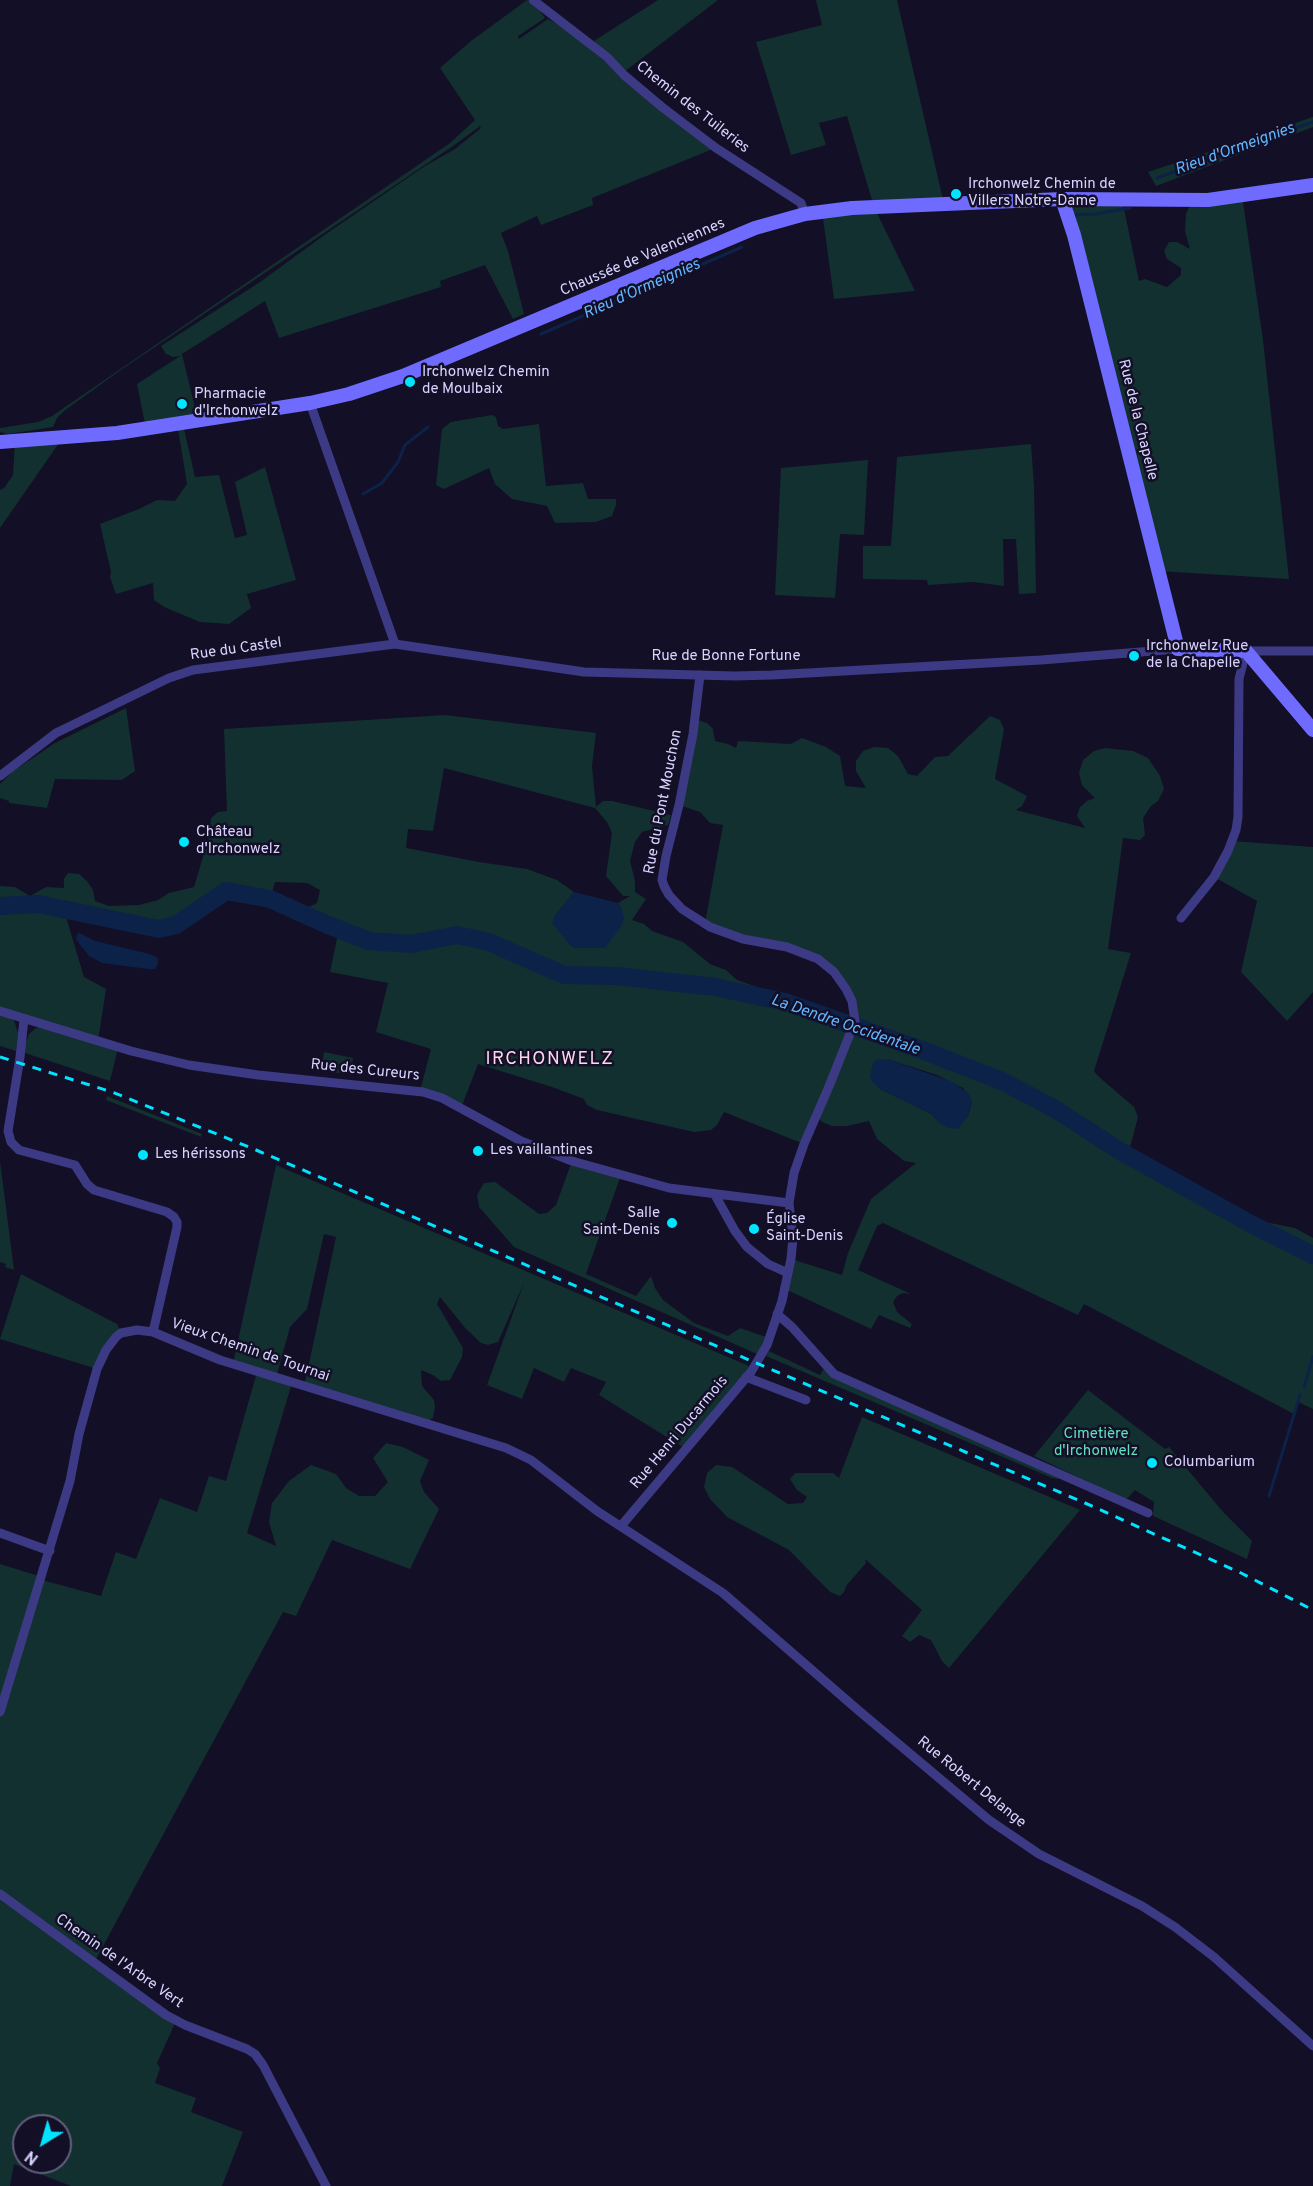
<!DOCTYPE html>
<html>
<head>
<meta charset="utf-8">
<style>
  body { margin:0 }
  #map { position:relative; width:1313px; height:2186px; overflow:hidden; background:#130f26; font-family:Overpass,sans-serif }
  canvas { display:block }
  .north { position:absolute; left:12px; top:2114px; width:60px; height:60px; box-sizing:border-box; background:#130f26; border:2px solid #625e7d; border-radius:50%; rotate:217deg; font-size:16px; font-weight:700; line-height:24px; text-align:center; color:#d9d4ff }
  .north::after { content:''; display:block; margin:auto; width:21px; height:27px; background:#00e5ff; clip-path:polygon(50% 0,100% 100%,50% 72%,0 100%) }
</style>
</head>
<body>
<div id="map">
<canvas width="1313" height="2186"></canvas>
<div class="north">N</div>
</div>
<script>
const c = document.querySelector('canvas').getContext('2d');
c.lineJoin = 'round';
function fill(path, color) {
  c.fillStyle = color;
  c.fill(path, 'evenodd');
}
function shape(rows) {
  const path = new Path2D();
  for (const r of rows) {
    path.moveTo(r[0], r[1]);
    for (let i = 2; i < r.length; i += 2) path.lineTo(r[i], r[i + 1]);
  }
  return path;
}
function stroke(path, color, width, dash) {
  c.strokeStyle = color;
  c.lineWidth = width;
  c.lineCap = dash ? 'butt' : 'round';
  c.setLineDash(dash || []);
  c.stroke(path);
}
function label(font, color, halo, rows, align = 'center') {
  c.font = font + ' Overpass,sans-serif';
  c.lineWidth = 5;
  c.setLineDash([]);
  c.textBaseline = 'middle';
  c.strokeStyle = halo;
  c.fillStyle = color;
  for (const [text, x, y, turn = 0] of rows) {
    c.save();
    c.translate(x, y);
    c.rotate((+turn || 0) * Math.PI / 180);
    c.textAlign = isNaN(turn) ? turn : align;
    if (halo) c.strokeText(text, 0, 0);
    c.fillText(text, 0, 0);
    c.restore();
  }
}
const green = shape([
  [527,0,538,8,545,18,518,36,519,39,548,19,563,27,713,149,592,198,593,205,541,225,537,216,501,233,508,251,524,314,513,319,485,265,440,281,441,287,279,338,265,301,182,354,198,420,146,429,137,384,180,356,173,357,166,354,161,346,260,282,323,236,425,166,455,149,481,128,479,125,479,127,453,146,118,372,64,411,57,418,53,427,8,434,0,432,0,428,38,422,52,416,450,143,475,120,440,68,471,41],
  [658,0,718,0,624,72,594,41],
  [816,0,897,0,944,204,874,207,915,291,834,299,822,211,874,207,847,116,819,123,826,145,791,155,756,42,822,25],
  [1313,117,1313,127,1156,186,1148,172],
  [1242,195,1263,340,1289,579,1158,571,1062,199,1122,199,1139,281,1145,279,1167,287,1181,275,1181,268,1167,259,1164,251,1169,242,1177,242,1190,249,1185,231,1186,214,1190,205],
  [492,415,496,417,498,426,503,429,539,424,546,486,583,483,588,499,616,499,616,505,612,516,596,522,555,523,547,506,512,499,495,484,489,468,444,489,436,485,442,429,451,422],
  [178,429,184,429,195,477,219,475,235,538,247,535,235,482,265,467,296,580,247,594,251,608,229,624,200,622,164,607,154,600,153,583,116,594,110,577,111,572,100,524,139,509,157,500,175,501,187,484],
  [15,441,59,443,0,528,0,490,4,488,13,475],
  [1031,444,1034,486,1036,593,1019,594,1016,539,1003,539,1004,586,974,582,928,585,927,580,863,579,863,546,891,546,897,457],
  [868,460,864,535,840,534,835,598,775,595,781,468],
  [126,708,135,771,122,780,55,779,47,808,9,803,9,801,0,798,0,784,12,772,55,743],
  [445,715,596,733,592,766,596,807,603,801,612,801,671,815,668,825,642,832,635,842,630,861,635,881,635,892,646,899,632,920,644,924,652,931,683,942,710,964,726,970,737,980,760,988,767,998,785,1002,853,1028,858,1010,826,965,705,923,723,825,710,823,700,812,679,805,698,720,707,723,713,729,715,741,728,744,736,748,738,741,791,744,802,738,826,747,840,756,845,786,866,788,856,771,856,761,863,751,874,747,888,748,898,756,908,774,917,776,935,757,948,756,990,716,1000,720,1004,729,995,779,1027,796,1022,806,1016,810,1085,828,1077,816,1080,807,1087,801,1095,798,1082,785,1079,773,1083,760,1094,751,1105,748,1133,751,1148,758,1160,776,1164,789,1158,801,1151,806,1143,818,1145,835,1140,840,1123,838,1108,949,1131,953,1094,1071,1098,1076,1134,1107,1138,1117,1128,1155,1251,1224,1270,1223,1295,1228,1313,1238,1313,1409,1298,1402,1294,1414,1084,1304,1078,1315,883,1223,877,1226,858,1270,911,1294,903,1293,897,1296,893,1302,897,1312,912,1324,910,1328,879,1315,871,1329,785,1289,791,1259,842,1275,848,1253,871,1199,916,1163,904,1161,877,1139,869,1121,847,1126,832,1126,822,1122,816,1115,804,1144,724,1112,717,1125,711,1130,694,1132,597,1110,587,1105,584,1099,552,1087,478,1064,461,1108,420,1091,431,1049,376,1032,388,983,330,972,339,929,298,912,317,903,320,890,307,883,275,882,270,899,226,891,176,925,159,929,64,910,84,977,106,989,98,1041,118,1048,110,1081,22,1052,29,1034,36,1028,40,1027,9,1017,14,1020,18,1033,16,1051,0,1046,0,886,15,887,30,896,46,887,64,888,64,879,68,873,79,874,87,881,93,890,95,901,109,906,139,905,158,900,169,893,194,887,208,840,211,818,218,812,227,811,224,729],
  [444,768,595,808,607,822,612,833,606,876,623,896,630,896,618,903,622,909,605,948,576,948,570,945,554,917,574,892,557,880,527,869,479,862,406,848,408,829,433,831],
  [890,1060,937,1075,963,1088,972,1101,968,1116,939,1123,932,1114,880,1089],
  [1232,841,1313,847,1313,992,1287,1021,1241,972,1257,901,1214,877],
  [324,1052,353,1058,350,1074,321,1071],
  [107,1096,202,1134,201,1137,106,1100],
  [0,1161,14,1270,5,1267,6,1264,0,1262],
  [572,1161,621,1175,586,1274,636,1296,651,1276,655,1288,663,1300,694,1323,728,1336,740,1328,769,1338,757,1354,514,1247,479,1207,477,1195,484,1183,495,1182,539,1214,547,1213,556,1205],
  [276,1165,749,1366,746,1377,686,1449,599,1395,606,1382,571,1368,564,1382,534,1368,522,1399,487,1385,524,1283,498,1342,488,1345,481,1343,466,1329,440,1297,437,1304,463,1348,462,1357,450,1380,441,1381,433,1375,421,1370,422,1386,434,1400,435,1407,433,1418,424,1423,304,1387,336,1237,324,1234,307,1309,290,1327,276,1378,292,1383,247,1533,276,1546,269,1522,272,1503,289,1481,311,1465,336,1474,346,1488,359,1496,375,1496,388,1482,373,1458,386,1443,403,1447,429,1460,420,1481,424,1492,439,1509,410,1569,332,1540,296,1616,283,1612,94,1963,176,2021,157,2063,160,2068,155,2083,196,2098,191,2112,243,2132,222,2186,71,2186,14,2164,10,2186,0,2186,0,1564,42,1577,42,1580,101,1596,116,1552,136,1559,160,1498,197,1512,209,1476,226,1481,257,1372,233,1364],
  [24,2126,60,2126,60,2162,24,2162],
  [21,1274,117,1324,121,1333,97,1369,0,1339],
  [769,1351,820,1375,824,1368,1076,1481,1052,1478,766,1356],
  [1088,1390,1165,1449,1169,1447,1223,1512,1252,1541,1247,1559,1153,1516,1154,1502,1135,1490,1126,1500,1034,1456],
  [862,1417,1080,1510,949,1668,942,1661,931,1640,919,1635,910,1642,902,1636,922,1610,865,1559,866,1563,846,1586,844,1592,840,1596,830,1592,789,1550,727,1517,710,1499,704,1487,707,1473,716,1465,732,1467,788,1504,803,1503,807,1497,797,1490,790,1479,795,1473,833,1473,839,1478]
]);
const water = shape([
  [574,892,618,903,622,909,624,919,620,928,605,948,576,948,570,945,552,923,554,917],
  [78,932,95,941,150,954,158,958,158,964,155,969,148,969,102,963,89,956,81,946,76,939],
  [878,1059,890,1060,953,1082,969,1094,972,1101,968,1116,958,1129,948,1128,939,1123,932,1114,880,1089,873,1083,870,1077,873,1062]
]);
const stream = shape([
  [1157,178,1313,122],
  [1074,215,1095,214,1130,208],
  [541,334,742,247],
  [363,494,382,483,398,462,405,445,428,427],
  [1304,1387,1313,1357],
  [1269,1496,1300,1395]
]);
const river = shape([
  [0,906,38,904,159,929,176,925,226,891,270,899,328,925,369,941,411,944,457,935,489,942,564,975,617,976,715,987,785,1002,922,1050,1002,1081,1055,1109,1120,1151,1251,1224,1313,1255]
]);
const street = shape([
  [533,0,607,57,624,75,662,107,716,148,801,203,805,214],
  [310,403,395,644,584,672,735,676,772,675,1041,660,1178,649],
  [0,776,56,733,169,678,193,670,395,644],
  [1181,918,1214,877,1228,851,1236,830,1238,817,1239,679,1246,651,1313,651],
  [0,1011,131,1051,189,1065,258,1075,423,1092,442,1098,521,1141,572,1161,669,1188,789,1203],
  [24,1019,20,1057,8,1131,11,1142,19,1150,75,1165,87,1184,94,1190,167,1212,174,1217,177,1222,177,1227,153,1332],
  [715,1195,735,1231,747,1247,768,1264,788,1273],
  [777,1314,792,1327,834,1374,1148,1513],
  [746,1377,806,1400],
  [621,1526,751,1372,767,1345,782,1301,791,1259,793,1238,789,1203,794,1173,804,1144,830,1084,855,1021,852,1001,846,989,834,972,818,959,787,947,743,939,710,927,682,909,669,895,664,886,662,880,666,856,679,805,693,734,700,675],
  [0,1533,50,1551],
  [0,1712,70,1481,79,1434,97,1369,106,1350,116,1337,121,1333,137,1330,153,1332,220,1360,506,1448,531,1460,597,1511,723,1593,858,1710,989,1820,1039,1854,1142,1906,1175,1927,1214,1957,1313,2046],
  [0,1894,166,2015,185,2025,247,2049,255,2054,263,2065,326,2186]
]);
const secondary = shape([
  [1062,199,1074,235,1178,649,1246,651,1313,730],
  [0,442,117,433,310,403,349,394,403,376,755,228,805,214,852,208,1062,199,1208,200,1313,185]
]);
const rail = shape([
  [0,1057,112,1092,249,1147,1085,1503,1241,1573,1313,1610]
]);
const markers = [
  [956,194,6,"#00e5ff"],
  [410,382,6,"#00e5ff"],
  [182,404,6,"#00e5ff"],
  [1134,656,6,"#00e5ff"],
  [184,842,6,"#00e5ff"],
  [478,1151,6,"#00e5ff"],
  [143,1155,6,"#00e5ff"],
  [672,1223,6,"#00e5ff"],
  [754,1229,6,"#00e5ff"],
  [1152,1463,6,"#00e5ff"]
];
const streetNames = [
  ["Chemin des Tuileries",692,108,38],
  ["Chaussée de Valenciennes",643,258,-23],
  ["Rue de la Chapelle",1137,420,76],
  ["Rue du Castel",236,650,-8],
  ["Rue de Bonne Fortune",726,657],
  ["Rue du Pont Mouchon",664,802,-79],
  ["Rue des Cureurs",365,1071,6],
  ["Vieux Chemin de Tournai",250,1351,19],
  ["Rue Henri Ducarmois",680,1433,-50],
  ["Rue Robert Delange",971,1783,39],
  ["Chemin de l'Arbre Vert",119,1962,35]
];
const poiNames = [
  ["Irchonwelz Chemin de",968,185],
  ["Villers Notre-Dame",968,202],
  ["Irchonwelz Chemin",422,373],
  ["de Moulbaix",422,390],
  ["Pharmacie",194,395],
  ["d'Irchonwelz",194,412],
  ["Irchonwelz Rue",1146,647],
  ["de la Chapelle",1146,664],
  ["Château",196,833],
  ["d'Irchonwelz",196,850],
  ["Les vaillantines",490,1151],
  ["Les hérissons",155,1155],
  ["Salle",660,1214,"right"],
  ["Saint-Denis",660,1231,"right"],
  ["Église",766,1220],
  ["Saint-Denis",766,1237],
  ["Columbarium",1164,1463]
];
const parkNames = [
  ["Cimetière",1096,1435],
  ["d'Irchonwelz",1096,1452]
];
const waterNames = [
  ["Rieu d'Ormeignies",1235,150,-20],
  ["Rieu d'Ormeignies",642,290,-24],
  ["La Dendre Occidentale",845,1026,19]
];
const quarterNames = [
  ["IRCHONWELZ",550,1060]
];
fill(green, '#12302f');
fill(water, '#0c2248');
stroke(stream, '#0c2248', 3);
stroke(river, '#0c2248', 18);
stroke(street, '#3d3a85', 9);
stroke(secondary, '#6f6bff', 14);
stroke(rail, '#00e5ff', 3, [9, 8]);
for (const [x, y, r, color] of markers) {
  const dot = new Path2D();
  dot.arc(x, y, r, 0, 2 * Math.PI);
  c.fillStyle = color;
  c.fill(dot);
  stroke(dot, '#130f26', 2);
}
label('15px', '#d9d4ff', '#130f26', streetNames);
label('15px', '#d9d4ff', '#130f26', poiNames, 'left');
label('15px', '#5fe0c0', '#130f26', parkNames);
label('italic 16px', '#62b6ff', '#130f26', waterNames);
c.letterSpacing = '1.5px';
label('18px', '#ffd6f0', '#130f26', quarterNames);
c.letterSpacing = '0px';
</script>
</body>
</html>
